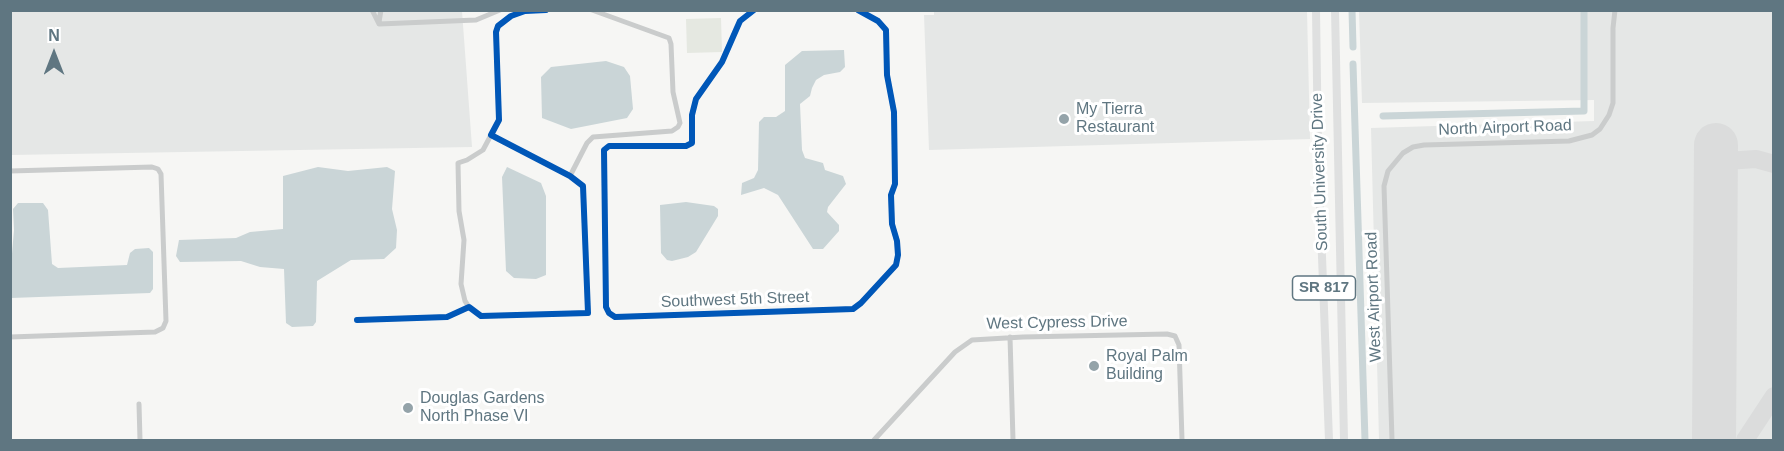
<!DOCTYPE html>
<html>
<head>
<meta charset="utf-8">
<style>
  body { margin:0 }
  #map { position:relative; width:1784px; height:451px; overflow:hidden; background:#f6f6f4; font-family:Arial,sans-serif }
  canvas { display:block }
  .frame { position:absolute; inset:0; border:12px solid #5f7681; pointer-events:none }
  .north { position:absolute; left:24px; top:24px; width:60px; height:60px; -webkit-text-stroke:4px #fff; paint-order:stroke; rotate:0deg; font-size:16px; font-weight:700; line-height:24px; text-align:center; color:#5f7681 }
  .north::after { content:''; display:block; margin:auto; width:21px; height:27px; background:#5f7681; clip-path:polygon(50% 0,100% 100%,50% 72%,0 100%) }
</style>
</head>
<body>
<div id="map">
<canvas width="1784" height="451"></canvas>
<div class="frame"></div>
<div class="north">N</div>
</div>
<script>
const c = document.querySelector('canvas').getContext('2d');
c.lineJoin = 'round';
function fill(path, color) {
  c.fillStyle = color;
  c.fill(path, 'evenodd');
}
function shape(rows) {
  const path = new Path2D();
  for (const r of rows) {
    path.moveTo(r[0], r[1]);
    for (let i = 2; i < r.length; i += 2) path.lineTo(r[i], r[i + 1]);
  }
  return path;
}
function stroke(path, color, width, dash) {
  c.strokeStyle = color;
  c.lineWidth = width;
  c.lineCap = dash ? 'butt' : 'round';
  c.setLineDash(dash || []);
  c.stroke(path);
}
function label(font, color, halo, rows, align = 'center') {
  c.font = font + ' Arial,sans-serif';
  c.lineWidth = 6;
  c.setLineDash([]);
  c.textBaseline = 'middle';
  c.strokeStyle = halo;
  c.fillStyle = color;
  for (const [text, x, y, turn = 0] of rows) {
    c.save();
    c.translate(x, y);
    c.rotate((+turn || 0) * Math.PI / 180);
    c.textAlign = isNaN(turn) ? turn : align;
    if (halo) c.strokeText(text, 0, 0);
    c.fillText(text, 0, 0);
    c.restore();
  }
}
const built = shape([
  [934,10,1307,11,1310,139,929,150,924,15,934,15],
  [10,11,462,11,472,147,11,155],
  [1359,11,1773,11,1773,440,1379,440,1371,128,1594,121,1594,100,1362,103]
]);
const green = shape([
  [721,18,722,52,687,53,686,19]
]);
const water = shape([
  [844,50,845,67,840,72,824,75,816,80,812,88,810,96,800,104,802,150,805,158,823,163,825,170,843,176,846,184,828,207,827,212,839,225,839,231,823,249,813,249,778,195,764,188,741,195,742,183,754,178,758,170,759,122,764,117,776,117,785,111,785,65,802,51],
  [606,61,624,67,630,76,633,109,627,118,571,129,542,118,541,77,551,67],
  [318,167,348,171,387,167,395,171,392,209,397,230,396,248,384,259,351,260,317,281,316,322,313,326,292,327,286,323,284,269,260,267,241,261,180,262,176,256,179,240,236,238,250,232,283,229,283,176],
  [507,167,541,183,546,196,546,275,536,279,514,278,506,271,502,177],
  [686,202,714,206,718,209,718,216,696,252,688,257,672,261,667,260,661,253,660,205],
  [18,203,43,203,48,210,52,264,58,268,127,265,130,253,135,249,149,248,153,252,153,289,150,293,11,298,11,265,14,230,13,209]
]);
const canal = shape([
  [1352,10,1353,47],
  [1353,64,1365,440],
  [1383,116,1584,111,1584,10]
]);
const taxiway = shape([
  [1715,183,1720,166,1726,161,1756,159,1774,164],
  [1745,440,1774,396]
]);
const runway = shape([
  [1714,440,1716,145]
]);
const minor = shape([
  [372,10,379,24],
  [754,10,740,21,722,62,696,99,692,115,692,143,686,146,609,146,604,150,606,307,609,313,615,317,853,309,861,303,896,265,898,255,897,241,892,224,891,195,895,184,894,112,887,75,886,30,878,21,858,10],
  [379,22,381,10],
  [379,24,476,20,500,10],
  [10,171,152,167,158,169,161,174,166,321,163,328,155,332,10,337],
  [570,176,587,143,593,137,672,131,678,127,680,123,673,92,671,44,669,38,592,10],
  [469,307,465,301,461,284,464,240,459,211,458,163,467,160,483,150,491,135],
  [357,320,447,317,469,307,481,316,588,313,583,186,570,176,491,135,499,120,496,32,498,26,511,16,525,11,546,10],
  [1010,337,1013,440],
  [139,404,140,440],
  [874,440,955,352,972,340,1023,337,1167,334,1175,336,1179,345,1182,440],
  [1392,440,1384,186,1388,171,1403,153,1413,147,1424,145,1569,141,1592,135,1600,129,1609,115,1613,103,1613,28,1615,10]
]);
const primary = shape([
  [1316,10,1318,152,1329,440],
  [1335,10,1344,440]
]);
const cycleway = shape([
  [754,10,740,21,722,62,696,99,692,115,692,143,686,146,609,146,604,150,606,307,609,313,615,317,853,309,861,303,896,265,898,255,897,241,892,224,891,195,895,184,894,112,887,75,886,30,878,21,858,10],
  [357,320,447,317,469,307,481,316,588,313,583,186,570,176,491,135,499,120,496,32,498,26,511,16,525,11,546,10]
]);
const markers = [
  [1064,119,6,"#94a3a9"],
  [1094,366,6,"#94a3a9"],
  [408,408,6,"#94a3a9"]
];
const shields = [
  [1324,288,63]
];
const shieldNames = [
  ["SR 817",1324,288]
];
const poiNames = [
  ["My Tierra",1076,110],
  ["Restaurant",1076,128],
  ["Royal Palm",1106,357],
  ["Building",1106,375],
  ["Douglas Gardens",420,399],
  ["North Phase VI",420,417]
];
const streetNames = [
  ["North Airport Road",1505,128,-2],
  ["South University Drive",1320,172,-92],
  ["West Airport Road",1374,297,-92],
  ["Southwest 5th Street",735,300,-2],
  ["West Cypress Drive",1057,323,-1]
];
fill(built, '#e5e7e6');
fill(green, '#e5e8e1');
fill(water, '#cad5d7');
stroke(canal, '#cad5d7', 7);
stroke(taxiway, '#dbdcdc', 18);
stroke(runway, '#dbdcdc', 44);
stroke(minor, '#cacccc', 5);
stroke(primary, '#dfe0e0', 8);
stroke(cycleway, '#0057b8', 6);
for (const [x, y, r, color] of markers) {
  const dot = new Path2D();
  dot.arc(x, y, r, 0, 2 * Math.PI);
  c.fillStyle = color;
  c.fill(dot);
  stroke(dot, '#fff', 2);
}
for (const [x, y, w] of shields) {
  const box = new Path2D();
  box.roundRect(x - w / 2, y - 12, w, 24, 4.5);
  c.fillStyle = '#fff';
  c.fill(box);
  stroke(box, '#5f7681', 1.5);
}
label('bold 15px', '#5f7681', null, shieldNames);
label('16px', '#5f7681', '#fff', poiNames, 'left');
label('16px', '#5f7681', '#fff', streetNames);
</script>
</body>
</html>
